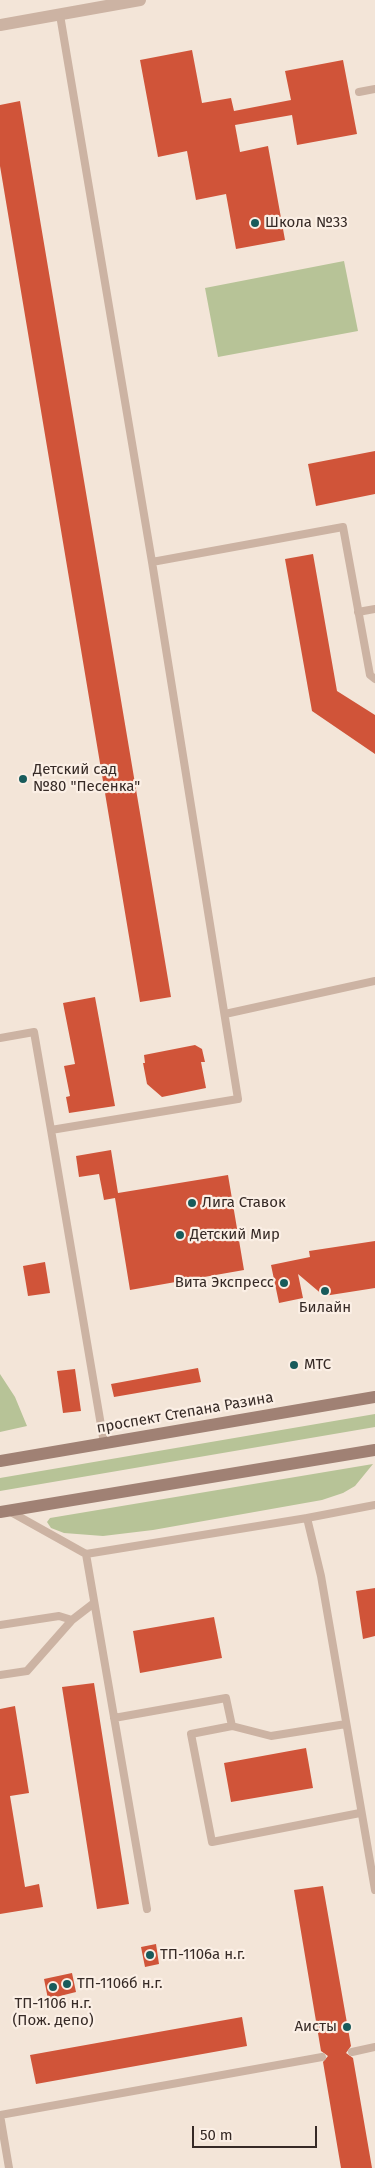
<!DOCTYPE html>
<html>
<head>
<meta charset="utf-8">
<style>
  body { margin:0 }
  #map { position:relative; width:375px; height:2168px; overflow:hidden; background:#f3e5d8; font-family:"Fira Sans",sans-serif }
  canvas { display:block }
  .scale { position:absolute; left:192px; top:2126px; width:125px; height:22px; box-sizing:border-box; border:2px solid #362a26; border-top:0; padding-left:6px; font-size:15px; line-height:18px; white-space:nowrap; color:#362a26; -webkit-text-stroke:4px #fbefe5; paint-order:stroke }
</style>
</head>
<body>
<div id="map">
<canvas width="375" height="2168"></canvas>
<div class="scale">50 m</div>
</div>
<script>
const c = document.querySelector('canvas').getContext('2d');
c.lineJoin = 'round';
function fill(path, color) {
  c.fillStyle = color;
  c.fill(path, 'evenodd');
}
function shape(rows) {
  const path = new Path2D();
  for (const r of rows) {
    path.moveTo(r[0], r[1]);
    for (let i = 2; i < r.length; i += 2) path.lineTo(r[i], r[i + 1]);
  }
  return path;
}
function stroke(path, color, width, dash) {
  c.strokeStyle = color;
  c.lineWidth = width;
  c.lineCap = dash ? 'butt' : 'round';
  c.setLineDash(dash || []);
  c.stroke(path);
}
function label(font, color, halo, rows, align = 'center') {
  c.font = font + ' "Fira Sans",sans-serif';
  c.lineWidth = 4.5;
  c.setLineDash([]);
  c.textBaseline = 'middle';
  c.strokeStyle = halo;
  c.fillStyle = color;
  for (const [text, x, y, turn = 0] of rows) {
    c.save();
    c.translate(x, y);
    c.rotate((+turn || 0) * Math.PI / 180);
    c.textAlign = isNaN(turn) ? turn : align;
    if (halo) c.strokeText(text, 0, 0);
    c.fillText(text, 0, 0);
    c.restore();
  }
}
const green = shape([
  [344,261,358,331,218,357,205,288],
  [0,1374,15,1397,27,1426,0,1432],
  [375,1414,375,1427,0,1491,0,1478],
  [373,1464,355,1486,343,1493,322,1500,153,1530,103,1536,64,1533,51,1528,47,1522,50,1518]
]);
const building = shape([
  [192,50,202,103,231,98,234,111,291,100,285,71,343,60,357,134,297,145,292,115,235,125,240,152,268,146,285,240,236,249,226,194,196,200,187,151,158,157,140,60],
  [20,101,171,997,140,1002,0,166,0,105],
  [375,451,375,494,316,506,308,464],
  [313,554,337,691,375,715,375,754,312,711,285,559],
  [95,997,115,1106,69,1113,66,1097,70,1096,64,1066,75,1064,63,1003],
  [195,1045,202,1049,205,1062,201,1062,206,1088,162,1097,147,1084,143,1063,145,1063,144,1055],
  [111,1150,118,1193,228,1175,244,1270,130,1290,115,1198,104,1200,99,1174,79,1177,76,1156],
  [375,1241,375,1288,324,1296,298,1274,303,1298,279,1303,271,1265,310,1257,309,1251],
  [45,1262,50,1293,28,1296,23,1266],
  [198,1368,201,1382,114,1397,111,1384],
  [75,1369,81,1411,63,1413,57,1371],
  [375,1588,375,1636,363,1639,356,1591],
  [214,1617,222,1658,140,1673,133,1631],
  [94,1683,129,1904,97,1909,62,1687],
  [15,1706,29,1793,10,1796,25,1887,39,1884,43,1907,0,1914,0,1709],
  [306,1748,313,1788,231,1802,224,1763],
  [323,1886,351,2046,346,2053,353,2058,372,2168,341,2168,323,2062,328,2056,321,2051,294,1890],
  [156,1944,159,1964,145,1967,141,1947],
  [72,1973,76,1992,48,1999,44,1979],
  [242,2017,247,2046,36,2084,30,2055]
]);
const lane = shape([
  [60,15,152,562,238,1099,51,1130,104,1443],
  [359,92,375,89],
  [152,562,343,527,370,675,375,679],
  [358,612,375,609],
  [225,1014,375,981],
  [0,1038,34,1032,51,1130],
  [9,1511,86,1554,307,1518,375,1505],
  [307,1518,321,1576,375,1890],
  [86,1554,147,1909],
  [0,1625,59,1616,72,1620],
  [0,1675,27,1671,72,1620,94,1603],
  [114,1718,226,1698,232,1726,271,1736,346,1724],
  [232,1726,191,1734,212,1842,360,1813],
  [352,2052,375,2047],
  [9,2168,0,2115,322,2057]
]);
const street = shape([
  [0,25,140,0]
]);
const secondary = shape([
  [0,1461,375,1397],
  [0,1512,375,1450]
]);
const markers = [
  [255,223,5,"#185b5b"],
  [23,779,5,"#185b5b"],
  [192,1203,5,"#185b5b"],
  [180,1235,5,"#185b5b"],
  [284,1283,5,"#185b5b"],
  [325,1291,5,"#185b5b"],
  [294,1365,5,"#185b5b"],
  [150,1955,5,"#185b5b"],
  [67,1984,5,"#185b5b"],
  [53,1987,5,"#185b5b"],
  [347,2027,5,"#185b5b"]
];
const poiNames = [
  ["Школа №33",265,223],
  ["Детский сад",33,770],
  ["№80 \"Песенка\"",33,787],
  ["Лига Ставок",202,1203],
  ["Детский Мир",190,1235],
  ["Вита Экспресс",274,1283,"right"],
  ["Билайн",325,1308,"center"],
  ["МТС",304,1365],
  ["ТП-1106а н.г.",160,1955],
  ["ТП-1106б н.г.",77,1984],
  ["ТП-1106 н.г.",53,2004,"center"],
  ["(Пож. депо)",53,2021,"center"],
  ["Аисты",337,2027,"right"]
];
const streetNames = [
  ["проспект Степана Разина",185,1413,-10]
];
fill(green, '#b7c397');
fill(building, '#d05439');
stroke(lane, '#ccb3a3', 8);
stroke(street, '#ccb3a3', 12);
stroke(secondary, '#a08174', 12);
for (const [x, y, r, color] of markers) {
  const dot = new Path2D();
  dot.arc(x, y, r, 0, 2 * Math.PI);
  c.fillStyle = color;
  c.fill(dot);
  stroke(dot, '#fbefe5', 2);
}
label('15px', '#362a26', '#fbefe5', poiNames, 'left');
label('15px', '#362a26', '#fbefe5', streetNames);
</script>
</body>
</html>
